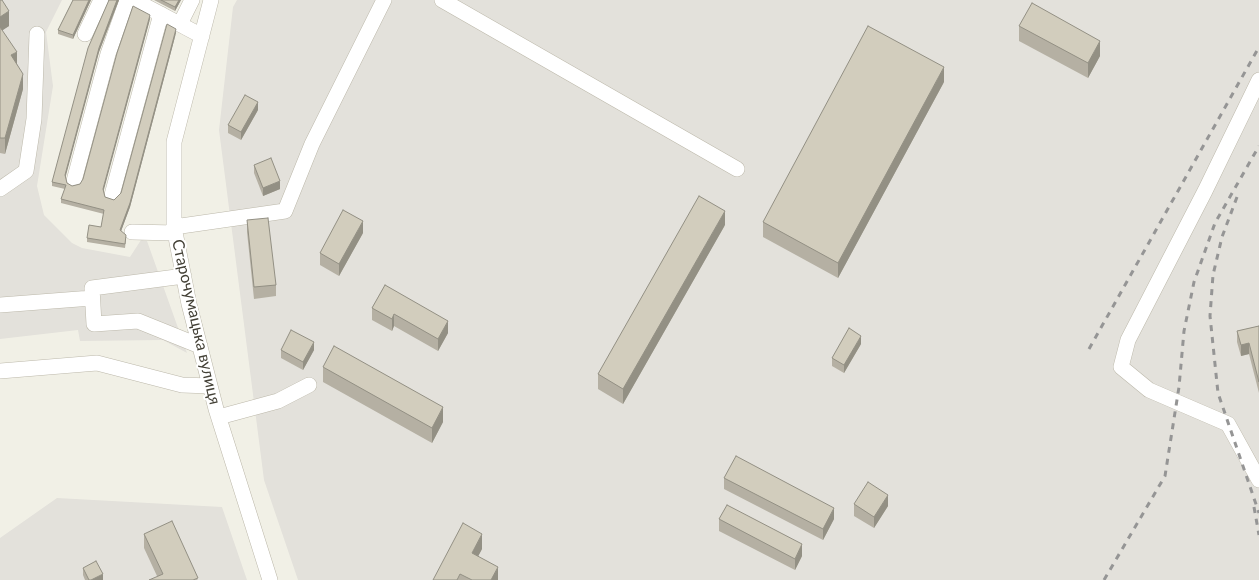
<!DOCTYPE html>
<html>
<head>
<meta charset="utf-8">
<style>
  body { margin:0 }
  canvas { display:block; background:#f1f0e6 }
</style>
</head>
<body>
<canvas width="1259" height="580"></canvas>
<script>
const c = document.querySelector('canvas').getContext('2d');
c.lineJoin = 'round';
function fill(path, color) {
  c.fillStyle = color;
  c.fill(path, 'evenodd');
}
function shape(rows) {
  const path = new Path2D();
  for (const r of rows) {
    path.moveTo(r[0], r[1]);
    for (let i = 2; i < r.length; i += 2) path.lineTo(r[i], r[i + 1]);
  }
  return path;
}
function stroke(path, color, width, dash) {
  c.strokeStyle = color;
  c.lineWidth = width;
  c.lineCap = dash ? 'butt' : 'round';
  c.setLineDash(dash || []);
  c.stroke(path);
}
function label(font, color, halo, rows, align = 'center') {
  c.font = font + ' Lato,sans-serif';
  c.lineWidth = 4;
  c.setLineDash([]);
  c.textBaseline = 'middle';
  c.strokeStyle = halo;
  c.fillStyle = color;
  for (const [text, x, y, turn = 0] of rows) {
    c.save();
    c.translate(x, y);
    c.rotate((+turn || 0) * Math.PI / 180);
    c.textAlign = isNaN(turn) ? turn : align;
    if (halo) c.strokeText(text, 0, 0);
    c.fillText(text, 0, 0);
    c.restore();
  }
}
const industrial = shape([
  [0,0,62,0,46,32,53,86,37,186,44,215,72,243,82,248,130,257,141,240,147,241,187,353,163,340,80,341,78,330,0,339],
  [237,0,1259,0,1259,580,298,580,264,480,219,130,233,7],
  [57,498,222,507,247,580,0,580,0,538]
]);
const minor = shape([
  [134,0,202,36],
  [211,0,174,142,174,227,189,304,216,409,270,580],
  [442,0,737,169],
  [180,24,192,0],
  [85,34,101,0],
  [1259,80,1205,191,1128,340,1121,367,1149,390,1228,424,1259,480],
  [74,181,108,54,127,0],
  [0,189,26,171,34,119,37,34],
  [112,195,161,14],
  [174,227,285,211,312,144,384,0],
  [132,232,175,233],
  [184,276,92,288,94,324,138,321,200,346],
  [0,305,92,298],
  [0,371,97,363,182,385,210,386],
  [219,417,278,401,309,385]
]);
const rail = shape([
  [1237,197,1222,237,1213,275,1210,316,1218,393,1259,513],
  [1089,349,1259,47],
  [1254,507,1259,535],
  [1104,580,1165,476,1179,387,1184,331,1194,282,1215,223,1259,146]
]);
const wall = shape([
  [0,0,9,26,2,30,17,64,23,89,5,154,0,153],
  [73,0,91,0,73,39,58,34,58,30],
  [109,0,119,0,99,52,65,177,67,183,72,186,80,184,83,179,150,19,103,191,105,197,114,200,121,193,176,33,130,207,121,231,126,239,125,248,87,242,87,238,101,227,104,214,61,203,61,199,65,189,52,186,52,182],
  [154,0,181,0,175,11],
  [1019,26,1100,56,1088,78,1019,41],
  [944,82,838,278,763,237,763,222],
  [258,110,241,140,228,133,228,125],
  [254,165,280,189,263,196,254,173],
  [247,220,276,285,276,296,254,299,247,232],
  [725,225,623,404,598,389,598,374],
  [363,233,339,276,320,265,320,253],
  [385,285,448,333,438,351,394,326,392,331,372,320,372,308],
  [1259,326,1259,393,1249,354,1241,356,1237,342,1237,331],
  [861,344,844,373,832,366,832,358],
  [281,350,314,350,303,370,281,358],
  [323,367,443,422,432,443,323,382],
  [724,478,834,519,823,540,724,489],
  [854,504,888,506,874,528,854,516],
  [719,519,802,556,795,570,719,531],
  [144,534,198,580,157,576,144,548],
  [482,549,478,556,498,580,433,580],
  [83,568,103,580,85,580,83,575]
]);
const shadedWall = shape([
  [89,0,91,0,73,39,73,35],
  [117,0,119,0,99,52,65,179,65,175,99,48],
  [179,0,181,0,175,11,175,7],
  [9,11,9,26,0,32,0,17],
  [150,15,150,19,103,193,103,189],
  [176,29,176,33,130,207,120,234,120,230],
  [1100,41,1100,56,1088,78,1088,63],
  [17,52,17,67,11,55],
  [944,67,944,82,838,278,838,263],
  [23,74,23,89,5,154,5,138],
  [258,102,258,110,241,140,241,132],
  [280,181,280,189,263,196,263,188],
  [725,211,725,225,623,404,623,389],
  [363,221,363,233,339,276,339,264],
  [394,314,394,326,392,331,392,319],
  [448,321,448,333,438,351,438,339],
  [861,336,861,344,844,373,844,365],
  [314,342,314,350,303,370,303,362],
  [1249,343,1249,354,1241,356,1241,345],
  [443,407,443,422,432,443,432,428],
  [888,495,888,506,874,528,874,517],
  [834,508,834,519,823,540,823,529],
  [482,534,482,549,472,568,472,553],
  [802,544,802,556,795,570,795,559],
  [498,567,498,580,491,580],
  [103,574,103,580,91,580]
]);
const building = shape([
  [0,0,2,0,9,11,0,17,0,0],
  [73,0,89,0,73,35,58,30,73,0],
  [109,0,117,0,99,48,65,175,67,183,72,186,80,184,83,179,117,53,133,6,150,15,103,189,105,197,114,200,121,193,167,24,176,29,130,203,120,230,126,235,125,244,87,238,89,225,101,227,104,210,61,199,66,185,52,182,88,48,109,0],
  [161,0,179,0,175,7,161,0],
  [1032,3,1100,41,1088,63,1019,26,1032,3],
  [868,26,944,67,838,263,763,222,868,26],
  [0,27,17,52,11,55,23,74,5,138,0,138,0,27],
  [245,95,258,102,241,132,228,125,245,95],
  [271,158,280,181,263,188,254,165,271,158],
  [699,196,725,211,623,389,598,374,699,196],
  [343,210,363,221,339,264,320,253,343,210],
  [268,218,276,285,254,287,247,220,268,218],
  [385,285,448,321,438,339,394,314,392,319,372,308,385,285],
  [1259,326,1259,382,1249,343,1241,345,1237,331,1259,326],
  [849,328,861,336,844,365,832,358,849,328],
  [291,330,314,342,303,362,281,350,291,330],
  [334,346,443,407,432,428,323,367,334,346],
  [736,456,834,508,823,529,724,478,736,456],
  [868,482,888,495,874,517,854,504,868,482],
  [727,505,802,544,795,559,719,519,727,505],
  [172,521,198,578,193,580,149,580,163,574,144,534,172,521],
  [463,523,482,534,472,553,498,567,491,580,472,580,460,574,457,580,433,580,463,523],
  [96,561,103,574,91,580,89,580,83,568,96,561]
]);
const streetNames = [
  ["Старочумацька вулиця",196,322,77]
];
fill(industrial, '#e3e1db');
stroke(minor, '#bcb8aa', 16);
stroke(minor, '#fff', 15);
stroke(rail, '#959595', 3, [6, 6]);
fill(wall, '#b5b0a3');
fill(shadedWall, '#939084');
fill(building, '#d2cdbd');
stroke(building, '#939084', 1);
label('16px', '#434036', '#fff', streetNames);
</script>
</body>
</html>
